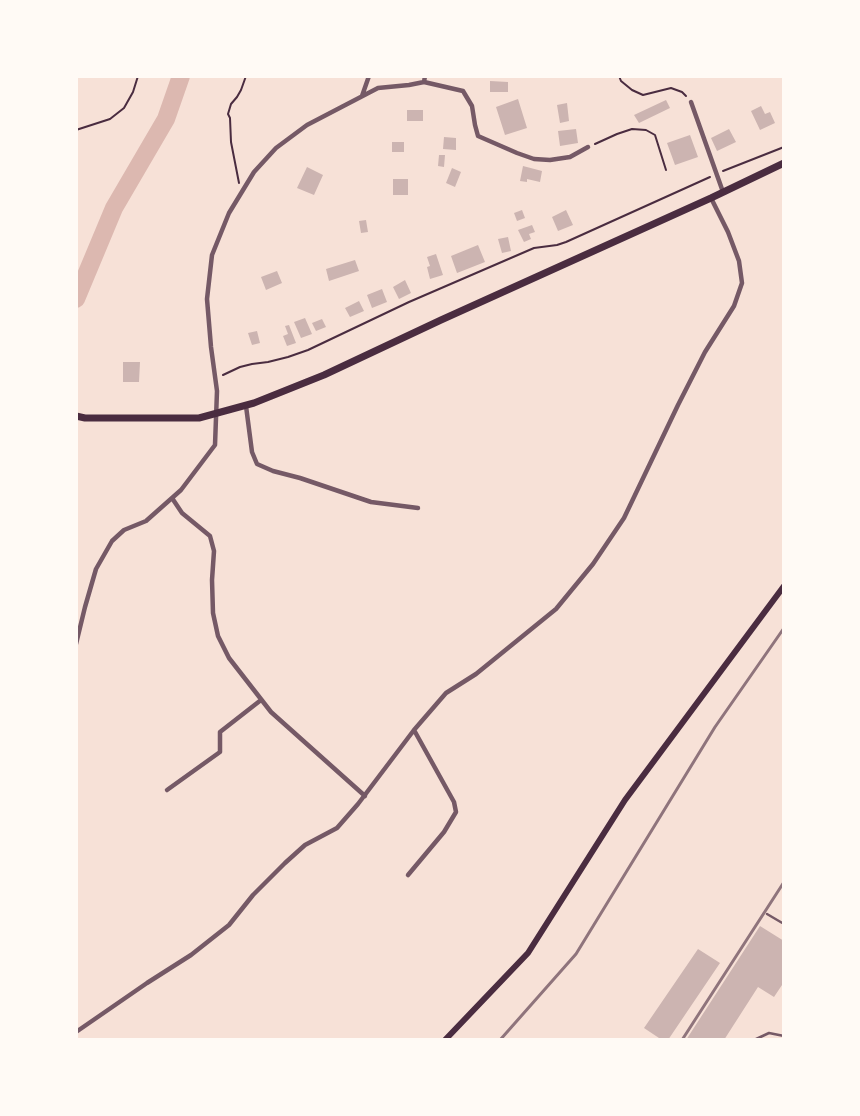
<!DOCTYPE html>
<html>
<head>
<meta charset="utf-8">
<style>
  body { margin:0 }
  #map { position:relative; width:860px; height:1116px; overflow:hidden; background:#f7e1d7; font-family:"Roboto Serif",serif }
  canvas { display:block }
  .frame { position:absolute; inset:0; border:78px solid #fffaf5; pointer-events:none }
</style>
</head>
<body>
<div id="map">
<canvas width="860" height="1116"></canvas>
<div class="frame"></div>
</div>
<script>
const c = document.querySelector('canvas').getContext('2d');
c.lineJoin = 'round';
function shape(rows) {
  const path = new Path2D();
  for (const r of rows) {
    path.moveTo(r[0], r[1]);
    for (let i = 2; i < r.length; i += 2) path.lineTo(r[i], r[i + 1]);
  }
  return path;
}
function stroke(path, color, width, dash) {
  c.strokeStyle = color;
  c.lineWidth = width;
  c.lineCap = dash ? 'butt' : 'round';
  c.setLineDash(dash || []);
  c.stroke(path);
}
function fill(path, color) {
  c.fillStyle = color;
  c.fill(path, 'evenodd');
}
const river = shape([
  [76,299,114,208,166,119,181,76]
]);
const building = shape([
  [490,81,508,82,508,92,490,92],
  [518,99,527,128,505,135,496,107],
  [666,100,670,108,639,123,634,115],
  [567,103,569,121,560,123,557,105],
  [761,106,765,114,770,112,775,123,760,130,751,111],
  [407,110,423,110,423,121,407,121],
  [576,129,578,143,560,146,558,131],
  [729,129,736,142,717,151,711,138],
  [690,135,698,157,675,165,667,143],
  [444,137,456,138,456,150,443,149],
  [392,142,404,142,404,152,392,152],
  [439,155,445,155,444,167,438,166],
  [523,166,542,171,540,182,527,179,527,182,520,181],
  [307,167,323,175,314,195,297,188],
  [452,168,461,172,455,187,446,183],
  [393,179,408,179,408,195,393,195],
  [522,210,525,218,517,221,514,213],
  [566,210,573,225,558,231,552,217],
  [366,220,368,232,361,233,359,221],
  [532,225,535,232,529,234,531,239,524,242,518,230],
  [508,237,511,251,502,253,498,239],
  [478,245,485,262,457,273,451,256],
  [436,254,443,275,430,279,427,267,430,266,427,257],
  [355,260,359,271,329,281,326,269],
  [277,271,282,283,266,290,261,277],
  [405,280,411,293,399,299,393,287],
  [382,289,387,302,372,308,367,295],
  [359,301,364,311,350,317,345,308],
  [305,318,312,334,301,338,294,322],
  [322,319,326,327,316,331,312,323],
  [289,325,296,343,287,346,283,336,288,334,285,326],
  [257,331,260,343,252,345,248,333],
  [123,362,140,362,139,382,123,382],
  [760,926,784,941,784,982,774,997,758,987,724,1040,686,1040],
  [698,949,720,963,668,1040,662,1040,644,1028]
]);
const path = shape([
  [619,76,621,81,632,90,643,95,671,88,682,92,686,96],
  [76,130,110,119,124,108,133,92,138,76],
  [595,144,617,134,632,129,646,130,655,135,666,170],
  [723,171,784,147],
  [239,183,231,142,230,118,228,114,231,104,237,97,241,90,246,76],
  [223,375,240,367,252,364,268,362,288,357,308,350,409,302,534,248,557,245,566,242,710,177]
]);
const service = shape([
  [767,914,784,924],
  [754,1040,769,1033,784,1036]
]);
const minor = shape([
  [424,82,463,91,472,106,475,125,478,136,517,153,534,159,550,160,570,157,588,147],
  [362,96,369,76],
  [691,102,723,192],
  [246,406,252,452,257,464,273,471,300,478,371,502,418,508],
  [172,498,182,513,210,536,214,551,212,580,213,613,218,636,229,658,271,712,365,796],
  [76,644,85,607,96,569,112,541,124,530,146,521,181,490,215,445,217,391,211,347,207,299,212,255,229,213,254,172,276,148,307,125,378,88,409,85,424,82,425,76],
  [167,790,220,752,220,732,261,700],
  [408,875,444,832,456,812,454,802,414,730],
  [76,1032,147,983,191,955,229,925,253,895,285,863,305,845,337,828,358,804,414,730,446,693,476,674,556,609,593,564,624,518,678,405,705,352,734,306,742,283,739,261,728,232,711,198]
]);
const secondary = shape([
  [445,1040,528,953,625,800,784,586]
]);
const primary = shape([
  [76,416,85,418,199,418,254,403,324,375,441,320,711,198,784,163]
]);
const rail = shape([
  [500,1040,576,954,715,727,784,628],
  [682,1040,784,882]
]);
stroke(river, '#dcb8b0', 18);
fill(building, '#ccb4b1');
stroke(path, '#4a2c40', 2);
stroke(service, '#755966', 2.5);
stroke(minor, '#755966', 4.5);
stroke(secondary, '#4a2c40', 6);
stroke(primary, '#4a2c40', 7);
stroke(rail, '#8f747c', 3);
</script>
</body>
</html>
